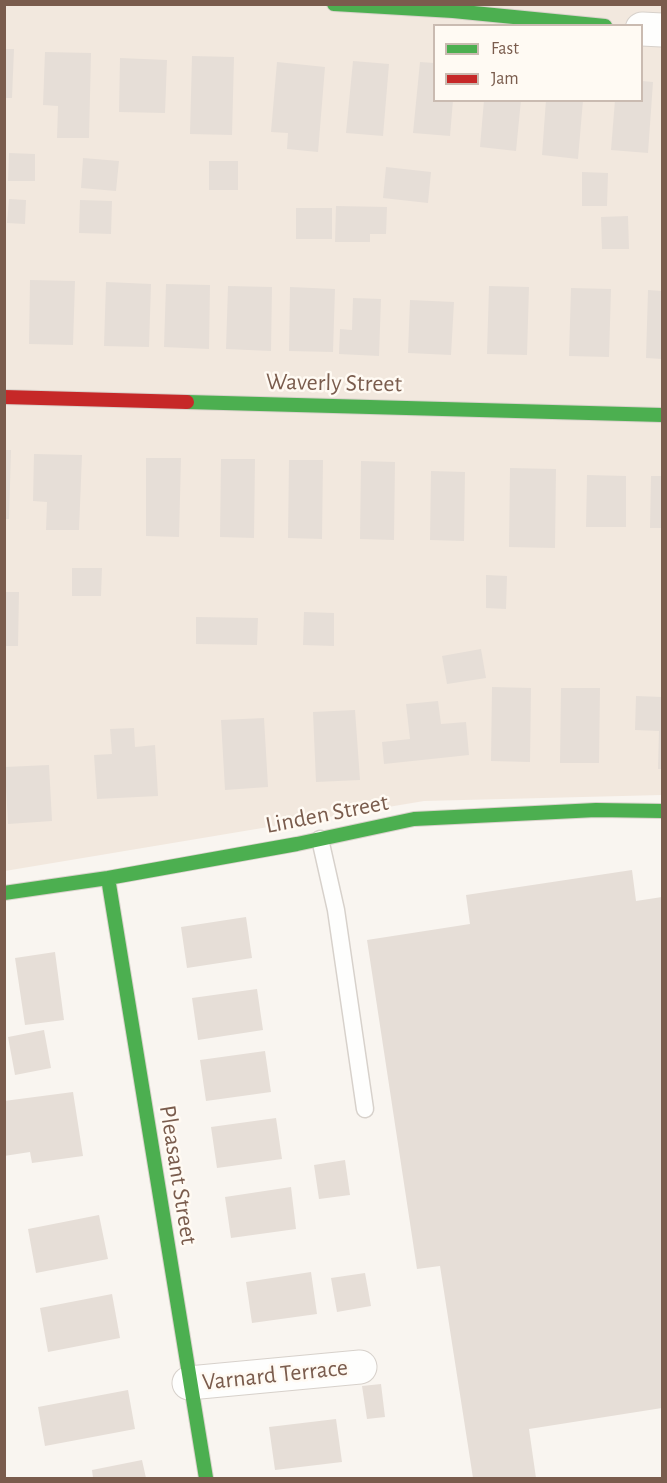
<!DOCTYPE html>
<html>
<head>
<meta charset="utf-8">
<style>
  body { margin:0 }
  #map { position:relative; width:667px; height:1483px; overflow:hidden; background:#f9f5f0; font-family:"Alegreya Sans",sans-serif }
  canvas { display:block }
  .frame { position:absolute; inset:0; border:6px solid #7a5c4d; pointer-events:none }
  .legend { position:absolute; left:433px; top:24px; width:210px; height:78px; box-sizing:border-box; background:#fffaf3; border:2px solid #cabbb1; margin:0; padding:8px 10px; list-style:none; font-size:18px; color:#7a5c4d }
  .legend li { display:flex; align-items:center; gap:12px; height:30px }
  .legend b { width:30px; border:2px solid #cabbb1 }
</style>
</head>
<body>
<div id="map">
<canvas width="667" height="1483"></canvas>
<div class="frame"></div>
<ul class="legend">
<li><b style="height:8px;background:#4caf50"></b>Fast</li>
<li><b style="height:8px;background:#c62828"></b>Jam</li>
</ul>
</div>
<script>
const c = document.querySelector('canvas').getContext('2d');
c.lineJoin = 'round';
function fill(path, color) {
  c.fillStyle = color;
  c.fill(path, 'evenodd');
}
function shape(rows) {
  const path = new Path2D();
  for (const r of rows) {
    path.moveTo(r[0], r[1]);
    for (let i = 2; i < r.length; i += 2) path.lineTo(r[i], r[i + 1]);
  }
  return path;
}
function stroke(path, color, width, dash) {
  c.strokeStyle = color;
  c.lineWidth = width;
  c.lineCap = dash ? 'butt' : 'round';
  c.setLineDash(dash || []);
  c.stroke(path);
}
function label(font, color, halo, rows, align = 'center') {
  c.font = font + ' "Alegreya Sans",sans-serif';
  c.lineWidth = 5;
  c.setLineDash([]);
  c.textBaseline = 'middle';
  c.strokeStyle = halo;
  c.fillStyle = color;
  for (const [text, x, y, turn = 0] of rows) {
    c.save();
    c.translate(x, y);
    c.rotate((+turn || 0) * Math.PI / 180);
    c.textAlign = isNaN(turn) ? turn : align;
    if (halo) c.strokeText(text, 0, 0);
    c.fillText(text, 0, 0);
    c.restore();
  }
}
const residential = shape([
  [5,5,662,5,662,795,424,801,5,871],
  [434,26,642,26,642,100,434,100]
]);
const building = shape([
  [4,49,14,49,12,98,4,98],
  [45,52,91,53,89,138,57,138,58,106,43,105],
  [192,56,234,57,232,135,190,134],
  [120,58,167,60,165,113,119,112],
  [353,61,389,64,383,136,346,133],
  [277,62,325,67,318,152,287,149,288,133,271,132],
  [420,62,434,63,434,100,453,100,450,136,413,133],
  [642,81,653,82,648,153,611,150,615,100,642,100],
  [484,100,521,100,516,151,480,147],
  [546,100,583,100,578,159,542,155],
  [9,153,35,154,35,181,8,181],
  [83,158,119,161,116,191,81,188],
  [209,161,238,161,238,190,209,190],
  [386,167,431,172,428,203,383,198],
  [582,172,608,173,607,206,582,206],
  [9,199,26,200,25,224,7,223],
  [80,200,112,201,111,234,79,233],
  [336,206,387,207,386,234,370,234,370,242,335,242],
  [296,208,332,208,332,239,296,239],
  [628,216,629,249,602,249,601,217],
  [30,280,75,281,73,345,29,344],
  [106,282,151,284,149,347,104,346],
  [166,284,210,285,209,349,164,347],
  [228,286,272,287,271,351,226,349],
  [489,286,529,287,527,355,487,354],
  [290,287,335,289,333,352,289,351],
  [571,288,611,289,609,357,569,356],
  [648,290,662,291,662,359,646,358],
  [353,298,381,299,379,356,339,354,340,329,352,330],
  [410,300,454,302,451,355,408,353],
  [4,450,11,450,9,519,4,519],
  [34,454,82,455,79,530,46,530,47,502,33,501],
  [146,458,181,458,179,537,146,536],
  [221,459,255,459,254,538,220,537],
  [289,460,323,460,322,539,288,538],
  [361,461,395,462,394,540,360,539],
  [510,468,556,469,555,548,509,547],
  [431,471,465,472,464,541,430,540],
  [587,475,626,476,626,527,586,527],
  [651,476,662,476,662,528,650,528],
  [72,568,102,568,101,596,72,596],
  [486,575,507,576,506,609,486,608],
  [4,592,19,592,18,646,4,646],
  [304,612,334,613,334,646,303,645],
  [196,617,258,618,257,645,196,644],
  [481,649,486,678,447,684,442,656],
  [492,687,531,688,530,762,491,761],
  [561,688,600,688,599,763,560,763],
  [636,696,662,697,662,769,658,769,659,731,635,730],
  [438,701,441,724,466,722,469,755,384,764,382,742,410,739,406,704],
  [355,710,360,780,316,782,313,712],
  [264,718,268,787,225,790,221,720],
  [134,728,135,747,155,745,158,796,97,799,94,755,112,754,110,729],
  [49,765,52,821,8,824,5,767],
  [632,870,636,901,662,897,662,1408,529,1429,536,1478,473,1478,440,1266,417,1269,367,940,470,924,466,895],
  [246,917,252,958,187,968,181,927],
  [55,952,64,1020,25,1025,15,958],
  [257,989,263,1030,198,1040,192,998],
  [44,1030,51,1068,15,1075,8,1037],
  [265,1051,271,1092,206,1101,200,1060],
  [73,1092,83,1156,32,1163,30,1152,4,1156,4,1101],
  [276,1118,282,1159,217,1168,211,1127],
  [345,1160,350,1195,319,1199,314,1165],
  [291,1187,296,1229,231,1238,225,1197],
  [99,1215,108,1259,36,1273,28,1229],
  [311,1272,317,1314,252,1323,246,1282],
  [365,1273,371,1306,337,1312,331,1278],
  [112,1294,120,1338,48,1352,40,1308],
  [381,1384,385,1417,367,1419,362,1386],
  [128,1390,135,1429,45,1446,38,1407],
  [336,1419,342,1462,275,1470,269,1427],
  [142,1460,146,1478,93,1478,92,1470]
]);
const lane = shape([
  [320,839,336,910,365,1109]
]);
const street = shape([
  [642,29,662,30],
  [189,1383,360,1367]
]);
const fast = shape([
  [334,4,453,11,605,26],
  [187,402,662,415],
  [108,878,206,1478],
  [4,893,108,878,297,844,414,819,596,810,662,811]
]);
const jam = shape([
  [4,397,187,402]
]);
const streetNames = [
  ["Waverly Street",334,383,1],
  ["Linden Street",327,814,-11],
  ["Pleasant Street",178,1175,81],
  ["Varnard Terrace",275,1375,-6]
];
fill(residential, '#f2e8de');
fill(building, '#e6ded7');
stroke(lane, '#d7d1cb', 19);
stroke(street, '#d7d1cb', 35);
stroke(fast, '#d9d2cb', 16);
stroke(jam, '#d9d2cb', 16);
stroke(lane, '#fefefd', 16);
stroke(street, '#fefefd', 33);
stroke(fast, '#4caf50', 14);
stroke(jam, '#c62828', 14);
label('24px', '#7a5c4d', '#fffaf3', streetNames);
</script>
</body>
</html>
